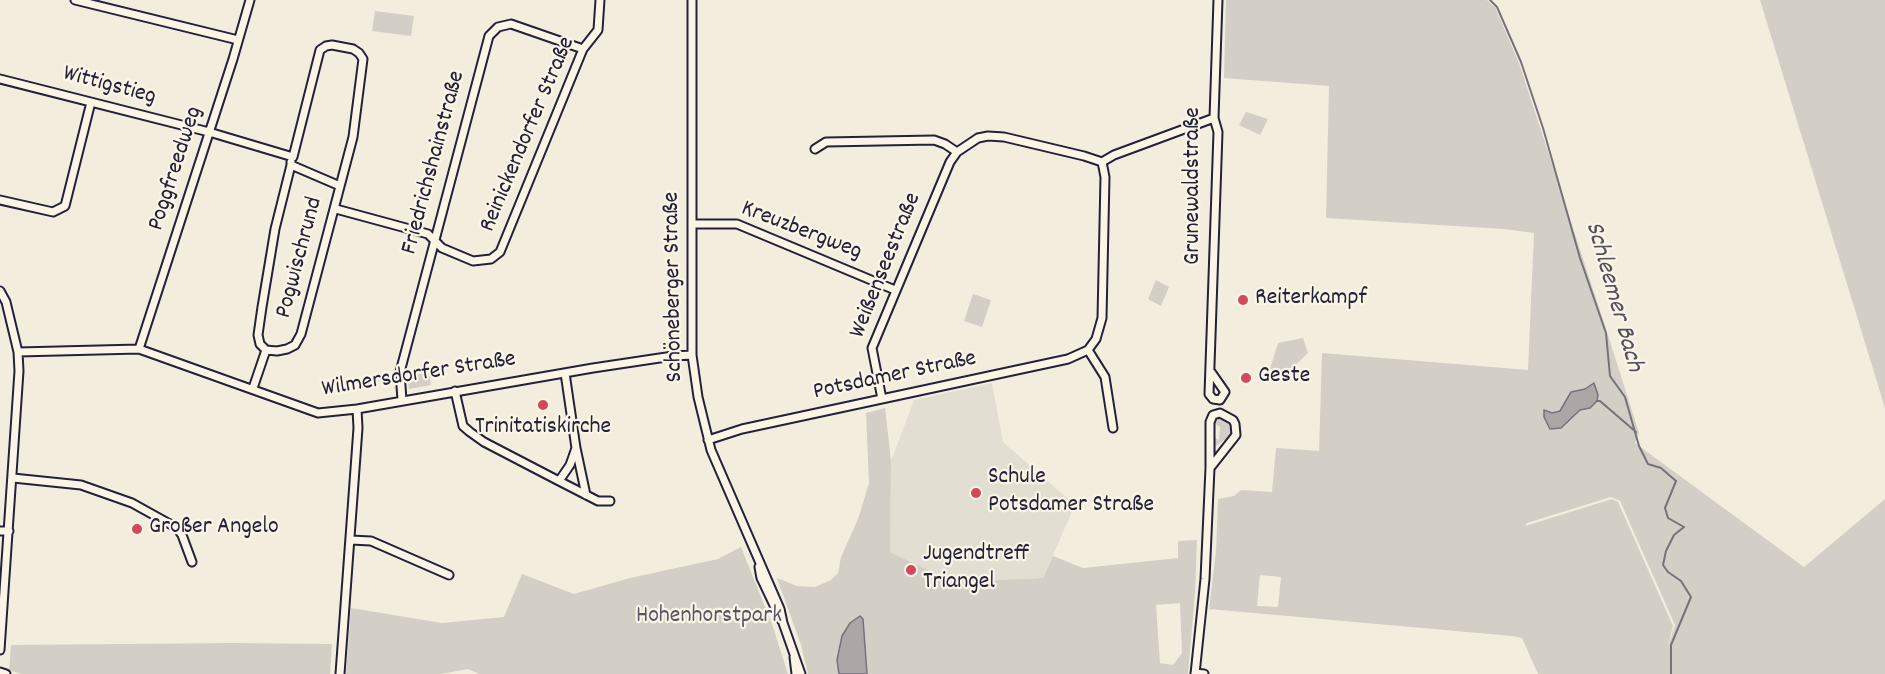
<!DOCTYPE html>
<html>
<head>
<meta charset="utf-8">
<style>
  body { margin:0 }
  canvas { display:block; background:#f3edde }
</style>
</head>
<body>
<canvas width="1885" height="674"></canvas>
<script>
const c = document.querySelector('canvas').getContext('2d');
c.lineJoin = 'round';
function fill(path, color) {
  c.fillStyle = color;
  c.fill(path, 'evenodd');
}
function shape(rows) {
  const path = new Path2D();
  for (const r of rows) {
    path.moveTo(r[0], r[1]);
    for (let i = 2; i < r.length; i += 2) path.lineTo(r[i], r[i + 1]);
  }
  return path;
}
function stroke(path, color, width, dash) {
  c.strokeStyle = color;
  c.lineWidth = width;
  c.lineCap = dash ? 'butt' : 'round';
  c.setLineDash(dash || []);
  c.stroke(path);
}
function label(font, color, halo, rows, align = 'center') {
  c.font = font + ' Dekko,sans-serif';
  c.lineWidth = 4.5;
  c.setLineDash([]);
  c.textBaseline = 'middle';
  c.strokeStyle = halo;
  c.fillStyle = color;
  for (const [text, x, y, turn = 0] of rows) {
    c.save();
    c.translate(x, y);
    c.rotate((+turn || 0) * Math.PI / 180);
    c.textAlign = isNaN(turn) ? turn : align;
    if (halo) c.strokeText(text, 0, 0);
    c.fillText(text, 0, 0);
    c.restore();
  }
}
const built = shape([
  [992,383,1003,442,1075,505,1043,578,953,582,890,552,891,461,914,400]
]);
const green = shape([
  [1226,0,1487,0,1495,7,1519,63,1607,332,1639,433,1635,443,1804,567,1885,499,1885,674,1538,674,1522,638,1512,636,1209,609,1216,551,1218,499,1234,496,1241,490,1272,492,1276,448,1319,451,1322,353,1528,370,1534,233,1504,229,1326,218,1329,86,1224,78],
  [1594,384,1598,395,1597,401,1590,408,1544,417,1545,410,1552,413,1560,411,1571,392,1585,389],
  [1611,497,1620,501,1675,625,1667,649,1673,626,1618,502,1612,499,1525,526,1527,523],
  [1260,575,1281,577,1278,607,1257,606],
  [1760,0,1885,0,1885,408],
  [375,11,414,16,411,36,372,31],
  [1246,112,1268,119,1260,135,1239,125],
  [1156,280,1169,287,1161,306,1148,299],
  [973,294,991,300,982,327,964,321],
  [1303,338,1308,353,1293,367,1283,372,1270,369,1278,343],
  [429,372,431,385,409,389,407,377],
  [885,408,891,461,890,552,953,582,1043,578,1053,556,1083,568,1178,558,1178,541,1197,540,1195,594,1188,674,867,674,863,619,837,660,839,674,808,674,801,645,777,578,797,586,815,587,831,580,838,573,841,557,858,519,869,483,866,413],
  [1180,603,1182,653,1173,665,1160,663,1156,605],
  [1220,417,1228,421,1232,425,1232,436,1226,445,1224,440,1215,447,1217,455,1215,457,1214,437,1219,440,1220,427,1214,423],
  [741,547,772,624,788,674,479,674,468,669,441,674,346,674,351,608,442,623,504,617,522,574,574,594,630,578,718,559],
  [233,643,332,644,330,674,21,674,9,670,11,645]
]);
const water = shape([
  [1594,383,1598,395,1597,401,1590,408,1580,410,1561,428,1550,429,1544,417,1544,410,1552,413,1560,411,1571,392,1585,389,1594,383],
  [860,616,863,619,867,674,839,674,837,660,842,636,850,623,860,616]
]);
const stream = shape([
  [1490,0,1497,7,1521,62,1543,128,1580,258,1606,333,1610,376,1625,397,1639,446,1648,464,1661,468,1676,481,1665,508,1668,518,1684,527,1674,535,1666,551,1663,565,1668,572,1681,581,1691,597,1671,645,1671,674],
  [1597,401,1600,401,1636,432]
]);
const minor = shape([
  [75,0,238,40],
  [692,0,692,355,698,397,711,450,780,609,783,623,801,674],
  [0,79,209,132,293,157,320,50,326,46,332,45,353,49,359,53,363,59,353,137,301,334,295,345,287,349,277,351,266,350,260,344,258,335,262,307,275,229,291,165],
  [815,149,826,142,934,140,945,144,957,152],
  [291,162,291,165,340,186],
  [0,200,53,212,65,206,91,102],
  [336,209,428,234,442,248,473,261,491,259,500,252,583,49,598,30,600,0],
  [692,224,737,224,895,290],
  [0,291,6,302,18,352,19,371,0,650],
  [139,349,233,59,250,0],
  [1088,350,1105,377,1113,428],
  [18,352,139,349,318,413,357,409,593,368,673,356,692,355],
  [1211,372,1225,392,1220,400,1213,399,1209,394,1218,132,1214,118,1218,0],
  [253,388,266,350],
  [455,391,463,426,470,432,484,442,559,481,570,465,576,448,565,373],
  [882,399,872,348,950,162,957,152,978,138,988,136,1004,137,1084,156,1102,162],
  [402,400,400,372,489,36,498,27,511,24,583,49],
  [708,440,742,429,1068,359,1088,350,1096,339,1102,318,1105,177,1102,162,1114,155,1214,118],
  [576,448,586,495],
  [13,478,81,485,132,503,177,528,182,535,192,562],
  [559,481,598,501,610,501],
  [0,531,9,531],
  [351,540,371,541,449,575],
  [759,567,761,578,781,620],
  [794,657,796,674],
  [0,672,6,674],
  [1195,673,1204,674],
  [340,674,358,428,357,409],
  [1195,674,1205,579,1210,468,1210,422,1213,415,1220,413,1233,420,1235,424,1236,435,1210,468]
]);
const markers = [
  [1243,300,6,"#d1495b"],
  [1246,378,6,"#d1495b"],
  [543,405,6,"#d1495b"],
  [976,493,6,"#d1495b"],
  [137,529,6,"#d1495b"],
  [911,570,6,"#d1495b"]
];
const streetNames = [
  ["Wittigstieg",109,87,15],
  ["Reinickendorfer Straße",529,135,-67],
  ["Friedrichshainstraße",435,163,-75],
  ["Poggfreedweg",177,169,-72],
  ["Grunewaldstraße",1195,186,-90],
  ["Kreuzbergweg",801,232,21],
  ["Pogwischrund",301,258,-75],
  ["Weißenseestraße",887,266,-68],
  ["Schöneberger Straße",675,287,-91],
  ["Wilmersdorfer Straße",419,376,-9],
  ["Potsdamer Straße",895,377,-12]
];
const poiNames = [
  ["Reiterkampf",1255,300],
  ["Geste",1258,378],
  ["Trinitatiskirche",543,429,"center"],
  ["Schule",988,479],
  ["Potsdamer Straße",988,507],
  ["Großer Angelo",149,529],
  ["Jugendtreff",923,556],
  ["Triangel",923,584]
];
const parkNames = [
  ["Hohenhorstpark",709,618]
];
const waterNames = [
  ["Schleemer Bach",1612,297,74]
];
fill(built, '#e3ded2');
fill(green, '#d4cfc6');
fill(water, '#aca7a6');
stroke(water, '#75727b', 1.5);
stroke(stream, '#75727b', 2);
stroke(minor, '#22223b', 11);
stroke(minor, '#fcf5e5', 7);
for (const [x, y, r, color] of markers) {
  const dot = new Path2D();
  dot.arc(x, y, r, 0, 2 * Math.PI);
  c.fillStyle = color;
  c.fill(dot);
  stroke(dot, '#fcf5e5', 2);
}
label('24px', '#22223b', '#fcf5e5', streetNames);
label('24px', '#22223b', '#fcf5e5', poiNames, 'left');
label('24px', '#575665', '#fcf5e5', parkNames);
label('italic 26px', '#525160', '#fcf5e5', waterNames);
</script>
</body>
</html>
